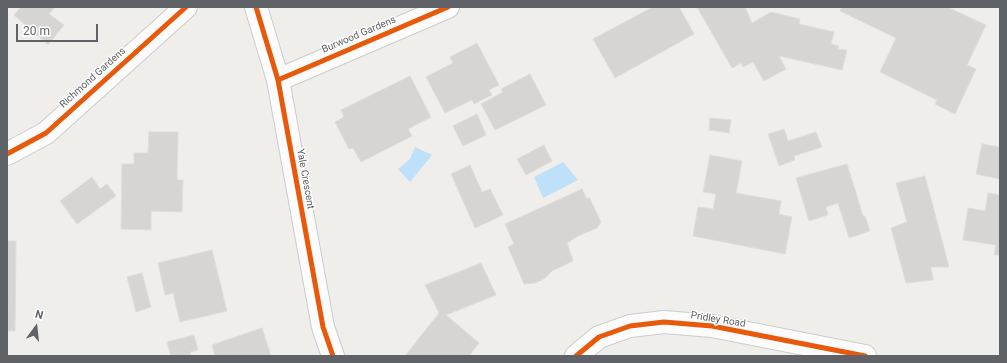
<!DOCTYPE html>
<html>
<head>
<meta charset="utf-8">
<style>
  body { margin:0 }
  #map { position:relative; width:1007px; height:363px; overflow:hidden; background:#efeeea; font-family:Roboto,sans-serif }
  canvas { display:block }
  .frame { position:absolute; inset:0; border:8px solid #5f6368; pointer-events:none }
  .north { position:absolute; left:16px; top:307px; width:40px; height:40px; -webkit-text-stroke:3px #fff; paint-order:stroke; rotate:15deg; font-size:11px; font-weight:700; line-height:16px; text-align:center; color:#5f6368 }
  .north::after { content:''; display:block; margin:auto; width:14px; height:18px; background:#5f6368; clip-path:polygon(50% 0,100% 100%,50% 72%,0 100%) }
  .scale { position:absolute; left:16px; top:24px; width:82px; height:18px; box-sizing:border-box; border:2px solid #5f6368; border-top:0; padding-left:5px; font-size:12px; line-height:14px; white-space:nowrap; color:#5f6368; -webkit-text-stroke:3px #fff; paint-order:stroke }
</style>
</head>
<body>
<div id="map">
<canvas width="1007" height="363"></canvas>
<div class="frame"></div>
<div class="north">N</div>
<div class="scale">20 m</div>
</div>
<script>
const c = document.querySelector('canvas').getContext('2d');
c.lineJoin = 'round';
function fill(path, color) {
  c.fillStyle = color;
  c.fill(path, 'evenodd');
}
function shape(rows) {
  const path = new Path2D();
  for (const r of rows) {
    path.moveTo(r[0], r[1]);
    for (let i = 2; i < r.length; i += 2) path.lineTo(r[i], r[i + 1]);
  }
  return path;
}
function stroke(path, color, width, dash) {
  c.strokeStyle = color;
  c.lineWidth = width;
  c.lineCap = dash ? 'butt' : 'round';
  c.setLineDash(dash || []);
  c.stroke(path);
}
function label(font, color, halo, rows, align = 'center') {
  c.font = font + ' Roboto,sans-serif';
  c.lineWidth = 3;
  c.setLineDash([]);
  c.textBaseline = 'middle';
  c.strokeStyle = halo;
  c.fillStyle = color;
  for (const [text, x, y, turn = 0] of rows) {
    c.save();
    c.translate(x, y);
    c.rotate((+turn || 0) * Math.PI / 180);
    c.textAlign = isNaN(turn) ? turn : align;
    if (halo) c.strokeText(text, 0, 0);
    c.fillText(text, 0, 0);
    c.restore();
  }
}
const water = shape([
  [415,147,432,155,410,182,398,169,410,159],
  [563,162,578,180,543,198,534,177]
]);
const building = shape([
  [21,7,55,7,49,14,64,25,48,45,14,15,21,7],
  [653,7,679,7,694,34,615,78,593,39,653,7],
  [697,7,745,7,752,23,771,12,800,19,799,24,834,32,831,44,839,46,837,49,847,50,842,70,779,56,786,69,764,81,753,62,743,67,741,63,732,68,697,7],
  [842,7,947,7,986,25,967,65,976,69,955,114,935,104,937,100,880,72,896,38,840,11,842,7],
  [477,43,499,85,489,90,492,95,474,104,472,100,445,113,426,77,453,63,450,57,477,43],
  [530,74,546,105,495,130,481,104,503,92,501,89,530,74],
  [410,76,431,117,408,129,412,136,361,162,353,148,349,149,335,122,344,117,341,110,410,76],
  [477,114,486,135,463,146,453,126,477,114],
  [710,118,731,120,729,133,709,130,710,118],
  [784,129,788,141,816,132,822,147,794,156,795,160,779,166,768,134,784,129],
  [149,132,178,132,177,180,183,180,182,212,151,211,151,230,121,229,122,164,134,164,134,153,148,153,149,132],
  [982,144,1000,147,1000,179,976,174,982,144],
  [544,145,552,161,526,175,517,159,544,145],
  [710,155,742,161,736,193,781,201,779,214,792,217,785,254,693,236,698,207,713,209,716,194,703,192,710,155],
  [847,164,863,216,865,216,870,231,849,238,838,203,826,207,828,215,809,221,796,178,847,164],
  [470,165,482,192,490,189,503,215,475,228,451,174,470,165],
  [925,176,949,267,931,267,933,280,906,283,891,228,907,222,896,183,925,176],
  [92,177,100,189,107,184,116,196,77,224,60,201,92,177],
  [582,189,587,199,589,197,601,222,597,228,578,236,567,243,573,261,552,271,544,279,535,283,524,284,508,247,514,244,505,224,582,189],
  [988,193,1000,195,1000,255,994,255,996,245,963,240,968,208,985,211,988,193],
  [7,241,16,241,15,331,7,331,7,241],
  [212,250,227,311,180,322,173,293,165,295,158,263,212,250],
  [481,263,496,295,446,315,479,343,469,356,405,356,439,313,425,285,481,263],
  [142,273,151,307,136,312,127,277,142,273],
  [262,328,271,356,215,356,212,345,262,328],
  [194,335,198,350,190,352,191,356,171,356,167,342,194,335]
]);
const minor = shape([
  [256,7,278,80,323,327,333,356],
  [278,80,448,7],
  [7,154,46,133,186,7],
  [576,356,599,337,630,326,664,322,712,326,865,356]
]);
const cycleway = shape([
  [256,7,278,80,323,327,333,356],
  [278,80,448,7],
  [7,154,46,133,186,7],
  [576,356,599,337,630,326,664,322,712,326,865,356]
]);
const streetNames = [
  ["Burwood Gardens",359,35,-23],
  ["Richmond Gardens",93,78,-42],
  ["Yale Crescent",305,179,80],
  ["Pridley Road",718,320,9]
];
fill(water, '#bfe0f9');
fill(building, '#d6d5d3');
stroke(building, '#deddd9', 1);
stroke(minor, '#cbcccc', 24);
stroke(minor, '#fdfcfc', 22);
stroke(cycleway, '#e8590c', 5);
label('10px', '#5f6368', '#fff', streetNames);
</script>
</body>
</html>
